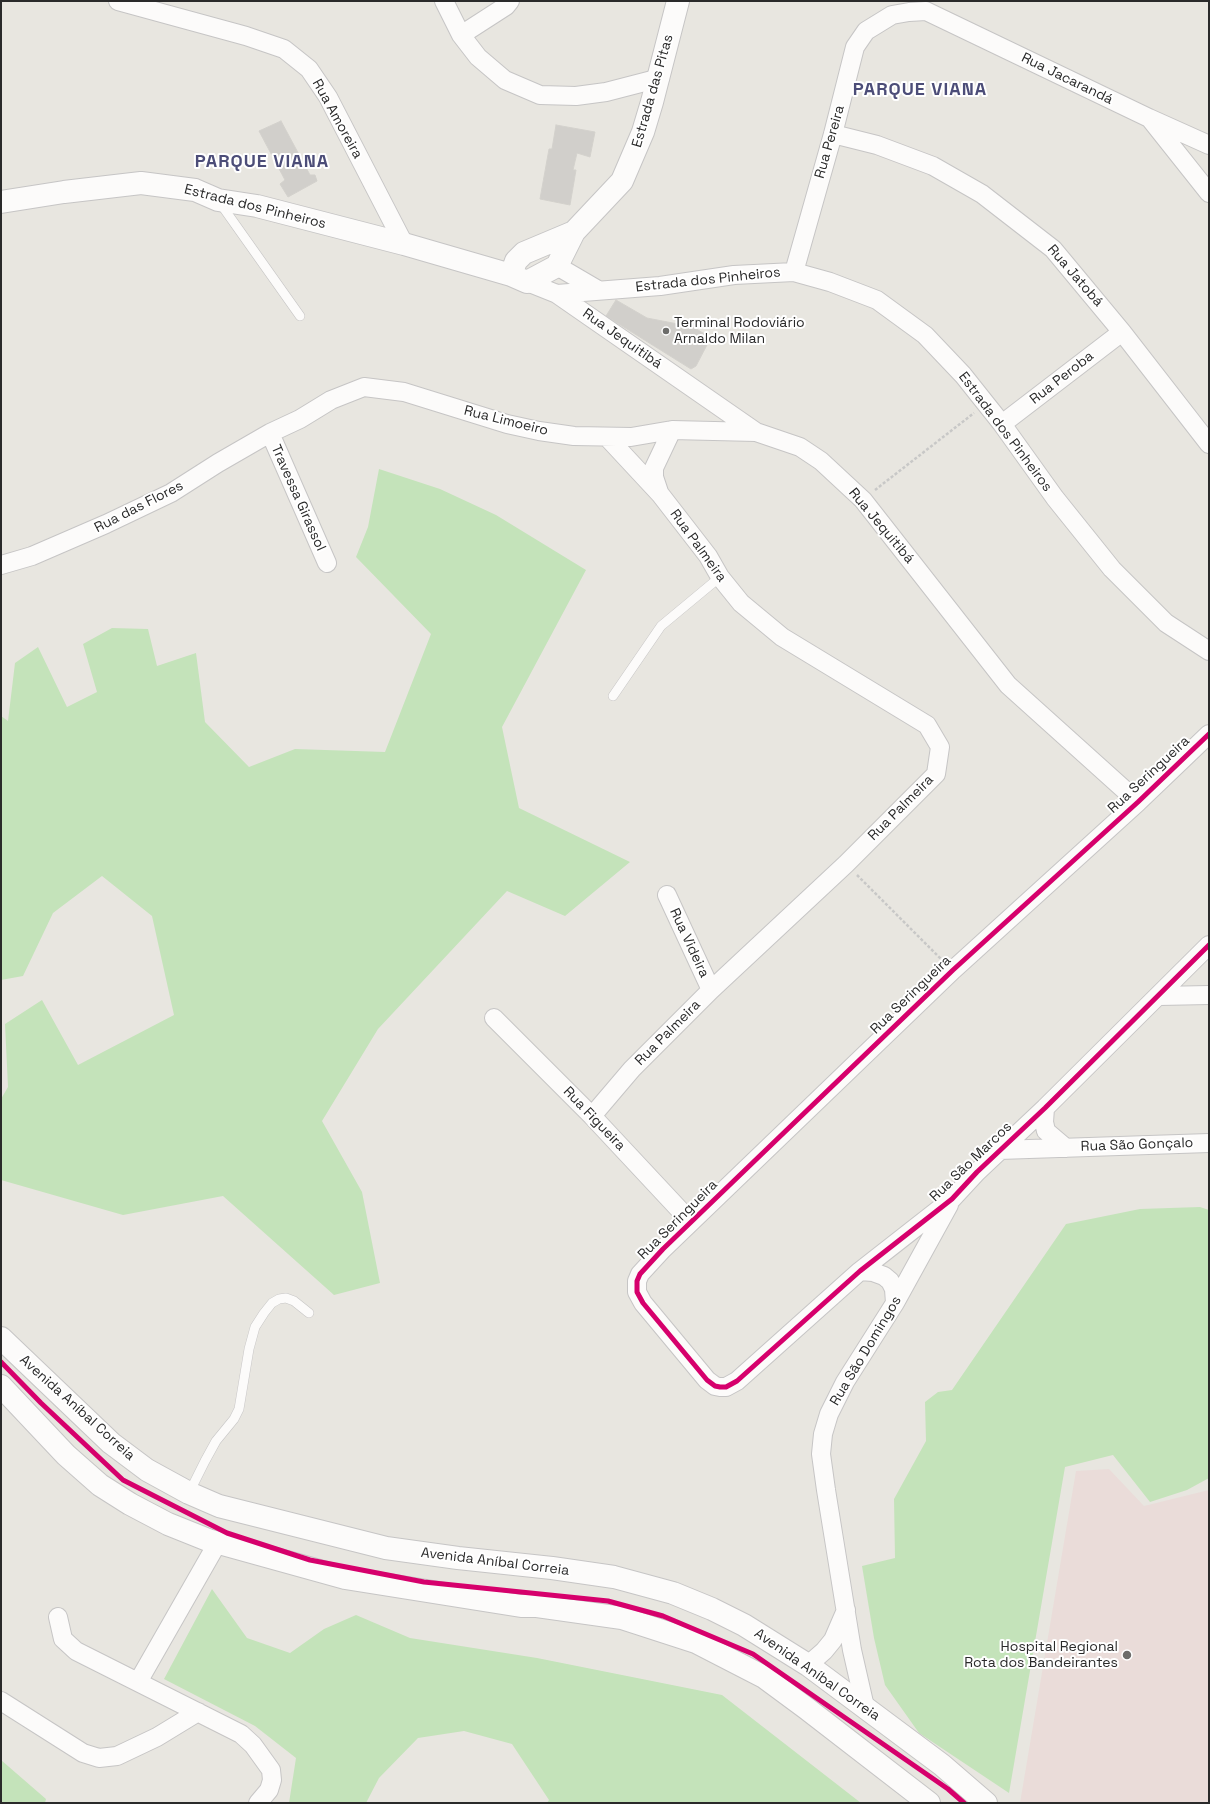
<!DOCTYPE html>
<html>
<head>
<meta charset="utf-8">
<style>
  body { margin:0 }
  #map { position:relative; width:1210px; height:1804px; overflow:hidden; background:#e8e6e0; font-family:"Space Grotesk",sans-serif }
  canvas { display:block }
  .frame { position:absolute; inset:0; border:2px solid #2a2a2a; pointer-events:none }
</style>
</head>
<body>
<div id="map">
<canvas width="1210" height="1804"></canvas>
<div class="frame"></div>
</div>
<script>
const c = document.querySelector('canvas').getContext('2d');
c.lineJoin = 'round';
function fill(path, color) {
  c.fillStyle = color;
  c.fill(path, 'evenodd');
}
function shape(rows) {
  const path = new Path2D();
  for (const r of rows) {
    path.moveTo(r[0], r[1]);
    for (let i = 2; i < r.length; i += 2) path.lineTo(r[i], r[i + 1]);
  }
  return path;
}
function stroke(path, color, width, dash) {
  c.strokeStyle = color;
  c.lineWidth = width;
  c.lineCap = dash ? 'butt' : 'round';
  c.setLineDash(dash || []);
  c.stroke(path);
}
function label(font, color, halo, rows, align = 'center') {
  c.font = font + ' "Space Grotesk",sans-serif';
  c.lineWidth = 4;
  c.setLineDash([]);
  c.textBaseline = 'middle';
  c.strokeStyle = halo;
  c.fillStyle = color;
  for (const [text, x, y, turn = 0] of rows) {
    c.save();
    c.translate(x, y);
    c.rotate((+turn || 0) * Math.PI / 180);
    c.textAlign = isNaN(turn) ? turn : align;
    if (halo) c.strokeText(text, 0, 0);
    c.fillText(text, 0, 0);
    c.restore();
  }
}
const medical = shape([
  [1109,1469,1144,1506,1209,1490,1209,1803,1020,1803,1076,1471]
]);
const green = shape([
  [379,469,440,489,496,515,586,570,502,727,519,808,630,862,565,916,507,891,378,1029,322,1121,362,1192,380,1283,334,1295,223,1196,123,1215,1,1180,1,1099,8,1087,5,1024,42,1000,78,1065,174,1015,152,916,102,876,53,913,23,976,1,980,1,716,8,721,15,663,38,647,67,707,97,692,83,644,112,628,148,629,157,666,196,653,205,722,249,767,295,749,385,752,431,634,356,557,368,527],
  [1200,1207,1209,1210,1209,1478,1187,1490,1150,1502,1113,1455,1065,1467,1009,1793,919,1733,885,1685,874,1638,862,1566,895,1558,894,1499,926,1441,925,1402,938,1392,952,1390,1066,1224,1140,1209],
  [212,1589,247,1638,290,1653,324,1629,356,1615,410,1638,537,1658,722,1695,861,1803,547,1803,549,1800,512,1744,464,1731,418,1738,379,1778,366,1803,289,1803,296,1758,255,1726,164,1679],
  [1,1760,46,1799,45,1803,1,1803]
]);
const building = shape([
  [281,121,310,175,315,175,317,181,288,197,280,184,285,180,259,131,281,121],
  [556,125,595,132,590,157,577,153,573,170,576,170,570,205,540,199,549,149,552,149,556,125],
  [616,300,647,318,693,327,708,336,709,341,696,366,691,369,606,316,616,300]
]);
const path = shape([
  [875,490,974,413],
  [857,875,941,959]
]);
const lane = shape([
  [220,203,300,316],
  [613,696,661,626,720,577],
  [189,1493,205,1461,216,1441,234,1419,239,1409,249,1349,255,1327,264,1313,272,1303,279,1299,286,1298,294,1301,309,1313]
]);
const street = shape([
  [118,1,246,36,284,49,309,69,328,97,404,244],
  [444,1,461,35,478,57,505,80,540,95,576,96,606,92,660,78],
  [461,35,506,6,510,1],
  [1151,120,1209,193],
  [833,134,877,145,933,166,982,194,1053,249,1122,332,1209,444],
  [557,266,598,290],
  [794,272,833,134,855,47,866,31,892,15,909,12,926,11,1149,118,1209,145],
  [527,282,557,294,660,286,734,275,794,272,830,282,877,300,925,335,963,375,1002,424,1055,498,1112,569,1166,623,1209,651],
  [557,294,756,432,800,447,821,461,863,500,1008,685,1138,802],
  [1002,424,1122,332],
  [270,433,327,563],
  [659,492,654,477,654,468,672,430],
  [1,565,32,556,106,524,171,493,218,463,270,433,300,419,331,400,364,387,404,392,507,424,539,431,574,436,631,437,672,430,756,432],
  [1209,734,1138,802,953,970,663,1249,640,1274,637,1281,637,1292,643,1303,707,1380,715,1386,720,1387,726,1387,737,1381,860,1271,952,1199,977,1172,1045,1108,1209,945],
  [667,895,711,990],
  [1159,996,1209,995],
  [494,1018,592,1116,691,1222],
  [1045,1108,1044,1122,1046,1131,1066,1148],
  [592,1116,632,1069,711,990,846,864,936,774,940,747,927,725,782,637,741,603,720,577,708,556,660,494,607,437],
  [999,1150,1209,1143],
  [860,1271,873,1272,884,1276,890,1281,894,1289,895,1303],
  [58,1617,63,1639,76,1651,241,1734,253,1745,271,1770,272,1780,269,1790,258,1803],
  [808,1665,824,1651,833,1640,846,1610],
  [138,1682,218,1542],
  [1,1701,83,1753,99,1758,117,1756,157,1737,198,1712],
  [865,1707,852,1650,826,1490,821,1454,823,1434,829,1414,845,1382,895,1303,949,1205]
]);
const secondary = shape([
  [1,202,64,192,141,183,195,190,218,200,257,206,404,244,511,275,527,282,557,266,574,232,622,181,643,132,652,102,678,1],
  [511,275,516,261,524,253,574,232],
  [1,1338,111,1443,147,1470,189,1493,219,1506,386,1548,458,1558,552,1568,614,1577,673,1593,712,1609,744,1625,808,1665,942,1765,986,1803],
  [1,1386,66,1455,100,1485,130,1504,168,1524,208,1540,345,1578,521,1606,537,1606,622,1618,696,1642,764,1677,806,1708,929,1803]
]);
const cycleway = shape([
  [1209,734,1138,802,953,970,663,1249,640,1274,637,1281,637,1292,643,1303,707,1380,715,1386,720,1387,726,1387,737,1381,860,1271,952,1199,977,1172,1045,1108,1209,945],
  [1,1362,41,1403,123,1480,227,1533,310,1560,424,1582,608,1601,663,1616,753,1654,948,1789,964,1803]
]);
const markers = [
  [666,331,4,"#6c6c6a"],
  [1127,1655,5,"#6c6c6a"]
];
const streetNames = [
  ["Rua Jacarandá",1067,79,26],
  ["Estrada das Pitas",653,91,-74],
  ["Rua Amoreira",337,119,61],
  ["Rua Pereira",830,142,-74],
  ["Estrada dos Pinheiros",255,207,14],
  ["Rua Jatobá",1075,276,49],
  ["Estrada dos Pinheiros",708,280,-6],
  ["Rua Jequitibá",622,339,35],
  ["Rua Peroba",1062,378,-38],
  ["Rua Limoeiro",506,421,14],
  ["Estrada dos Pinheiros",1005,432,53],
  ["Travessa Girassol",298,498,66],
  ["Rua das Flores",139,507,-27],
  ["Rua Jequitibá",881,526,50],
  ["Rua Palmeira",698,546,54],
  ["Rua Seringueira",1149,775,-43],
  ["Rua Palmeira",901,808,-45],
  ["Rua Videira",689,943,65],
  ["Rua Seringueira",911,995,-44],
  ["Rua Palmeira",668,1033,-45],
  ["Rua Figueira",594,1119,46],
  ["Rua São Gonçalo",1137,1145,-2],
  ["Rua São Marcos",971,1162,-44],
  ["Rua Seringueira",678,1220,-45],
  ["Rua São Domingos",866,1351,-59],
  ["Avenida Aníbal Correia",77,1408,42],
  ["Avenida Aníbal Correia",495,1562,7],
  ["Avenida Aníbal Correia",817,1675,35]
];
const poiNames = [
  ["Terminal Rodoviário",674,323],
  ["Arnaldo Milan",674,339],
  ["Hospital Regional",1118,1647,"right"],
  ["Rota dos Bandeirantes",1118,1663,"right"]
];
const districtNames = [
  ["PARQUE VIANA",920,90],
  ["PARQUE VIANA",262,162]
];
fill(medical, '#eadcd9');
fill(green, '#c4e3ba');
fill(building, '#d1cfcb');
stroke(building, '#d3d1cc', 1);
stroke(lane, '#c6c5c5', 10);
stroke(street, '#c6c5c5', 20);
stroke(secondary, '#c6c5c5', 24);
stroke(path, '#c8c8c7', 2.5, [3, 2]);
stroke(lane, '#fcfbfa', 9);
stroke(street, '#fcfbfa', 18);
stroke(secondary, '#fcfbfa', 22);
stroke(cycleway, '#d6006c', 5);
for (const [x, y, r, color] of markers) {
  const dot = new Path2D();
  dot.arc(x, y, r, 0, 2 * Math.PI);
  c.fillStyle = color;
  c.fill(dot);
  stroke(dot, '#fff', 1.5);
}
label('14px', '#2a2a2a', '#fff', streetNames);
label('14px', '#2a2a2a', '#fff', poiNames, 'left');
c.letterSpacing = '1px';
label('bold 18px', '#4c4d78', '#fff', districtNames);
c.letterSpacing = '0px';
</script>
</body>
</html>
